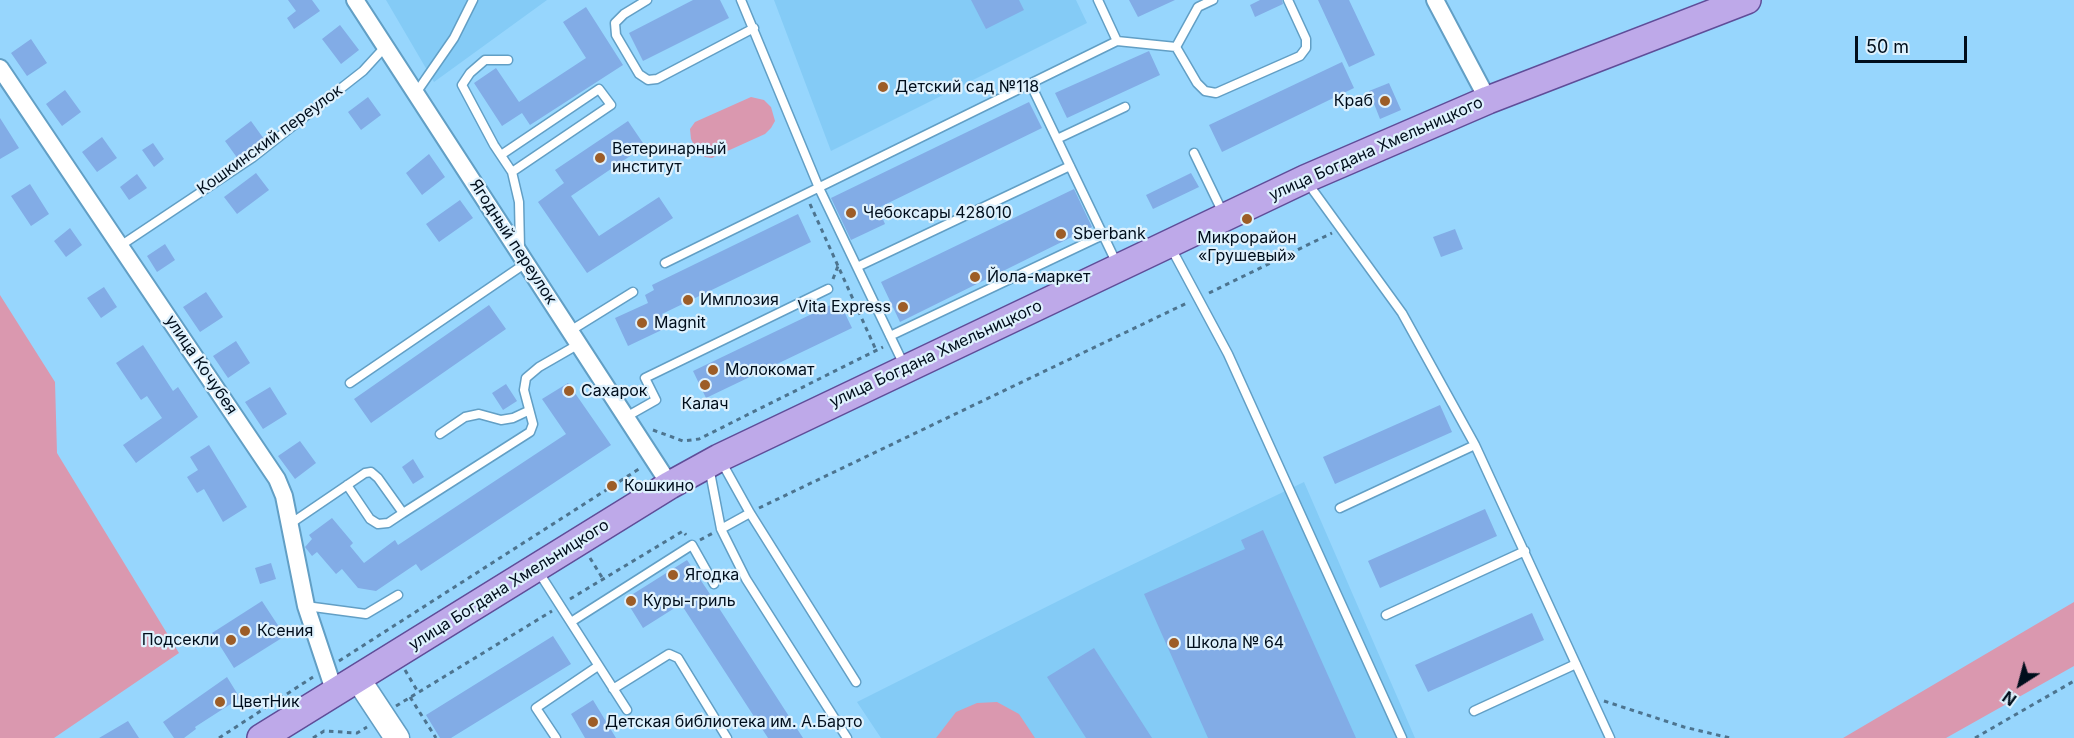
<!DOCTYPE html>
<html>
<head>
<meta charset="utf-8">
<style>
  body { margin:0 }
  #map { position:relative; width:2074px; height:738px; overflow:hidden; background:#97d6fd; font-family:Inter,sans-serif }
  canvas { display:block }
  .north { position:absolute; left:1990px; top:654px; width:60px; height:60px; -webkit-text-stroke:4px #def1fd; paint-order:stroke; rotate:216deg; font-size:16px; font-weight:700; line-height:24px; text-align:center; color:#000e1c }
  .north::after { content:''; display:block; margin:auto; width:21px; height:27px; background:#000e1c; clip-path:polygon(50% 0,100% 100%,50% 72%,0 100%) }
  .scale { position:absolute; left:1855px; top:36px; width:112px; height:27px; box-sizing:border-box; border:3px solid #000e1c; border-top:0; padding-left:8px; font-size:18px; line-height:21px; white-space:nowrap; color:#000e1c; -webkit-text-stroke:4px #def1fd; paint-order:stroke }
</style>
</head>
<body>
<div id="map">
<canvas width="2074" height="738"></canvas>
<div class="north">N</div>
<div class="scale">50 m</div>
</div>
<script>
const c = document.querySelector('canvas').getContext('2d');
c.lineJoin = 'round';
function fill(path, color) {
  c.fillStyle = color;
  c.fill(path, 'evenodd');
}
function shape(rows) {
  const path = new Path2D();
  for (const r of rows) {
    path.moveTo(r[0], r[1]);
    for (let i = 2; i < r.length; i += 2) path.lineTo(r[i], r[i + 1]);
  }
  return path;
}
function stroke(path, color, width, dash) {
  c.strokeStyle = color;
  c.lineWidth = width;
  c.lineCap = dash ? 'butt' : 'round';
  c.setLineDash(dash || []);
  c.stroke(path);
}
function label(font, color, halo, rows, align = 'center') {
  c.font = font + ' Inter,sans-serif';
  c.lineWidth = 4.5;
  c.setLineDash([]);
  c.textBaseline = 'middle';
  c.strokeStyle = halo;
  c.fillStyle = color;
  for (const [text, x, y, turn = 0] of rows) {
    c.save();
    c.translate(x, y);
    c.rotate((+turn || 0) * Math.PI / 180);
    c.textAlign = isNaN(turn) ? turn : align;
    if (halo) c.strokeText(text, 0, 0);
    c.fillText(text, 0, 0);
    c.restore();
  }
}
const built = shape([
  [386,0,547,0,434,82],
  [774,0,1076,0,1087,23,831,151],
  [1304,482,1415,738,881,738,857,702,1092,584]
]);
const green = shape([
  [751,97,764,100,771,107,775,121,771,128,765,134,712,158,705,157,698,153,691,139,690,129,695,122],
  [0,295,55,382,57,453,179,653,54,738,0,738],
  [2074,602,2074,666,1946,738,1843,738],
  [997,702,1019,714,1035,738,936,738,956,712,977,703]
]);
const building = shape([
  [288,0,312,0,320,11,294,29,287,18,296,11],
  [693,0,720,0,729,18,643,61,629,33],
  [971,0,1019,0,1024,10,986,29],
  [1129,0,1175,0,1138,17],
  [1260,0,1282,0,1283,4,1255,17,1250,5],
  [1318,0,1349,0,1375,55,1349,67],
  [586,7,623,65,530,125,522,113,502,126,474,83,496,68,519,102,586,58,563,22],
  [340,25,359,50,341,64,322,39],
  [31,39,47,63,27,76,11,53],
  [1149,51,1160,75,1067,118,1055,93],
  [1342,62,1354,88,1222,152,1209,125],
  [1389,83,1401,110,1380,119,1369,91],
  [65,90,81,112,62,126,46,104],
  [368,97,381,115,361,130,348,112],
  [1029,102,1042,128,878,208,885,224,851,240,831,198],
  [0,118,19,148,0,159],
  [251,121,264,139,238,159,225,141],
  [628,121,645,146,571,196,599,236,659,197,673,218,587,273,538,202,564,183,555,170],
  [102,137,117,158,97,172,82,152],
  [153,143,164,159,154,167,142,150],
  [429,154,445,177,422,195,406,173],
  [256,173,269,190,237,214,224,197],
  [1191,173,1199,187,1153,209,1146,195],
  [137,174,147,188,129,200,120,187],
  [30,184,49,214,31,226,11,196],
  [1074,189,1092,227,900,322,881,282],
  [460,200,473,218,439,242,426,224],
  [798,214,811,242,662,314,668,327,628,346,615,318,648,303,645,295,654,290,652,285],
  [70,228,82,245,66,257,54,241],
  [1455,229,1463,249,1441,257,1433,237],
  [165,244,175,260,157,272,147,256],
  [104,287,117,307,101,318,87,298],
  [206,292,223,317,200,332,183,307],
  [839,301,852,328,706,398,693,371],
  [489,305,506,329,371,423,354,399],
  [236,341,250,363,228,378,213,356],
  [143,345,173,391,178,387,198,417,136,463,123,445,162,418,147,396,141,400,116,363],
  [568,383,611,445,421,571,416,564,376,591,358,588,342,569,336,574,317,552,312,556,305,547,312,539,309,535,332,518,353,543,350,546,364,563,395,540,398,545,566,434,542,399],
  [506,384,517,401,503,410,492,393],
  [270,387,287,414,263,429,245,402],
  [1440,405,1452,432,1335,484,1323,457],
  [300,441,316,463,295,479,278,456],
  [209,445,247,507,223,522,204,489,197,493,187,477,198,470,190,457],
  [413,459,424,477,413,484,402,467],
  [1485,509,1497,536,1380,588,1368,561],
  [1263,530,1356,738,1208,738,1144,594,1245,549,1241,540],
  [687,560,706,588,803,738,768,738,681,604,643,628,625,599],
  [271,563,276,579,260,584,255,568],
  [262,601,285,636,234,668,212,633],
  [1532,613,1544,640,1428,692,1415,665],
  [553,636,571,664,451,738,440,738,426,715],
  [1094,648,1152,738,1086,738,1047,677],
  [227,677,240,698,195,727,196,729,184,738,174,738,163,722],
  [593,700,616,738,585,738,571,714],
  [128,721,139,738,99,738]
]);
const path = shape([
  [810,204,876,350],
  [833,279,838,266],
  [1209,293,1332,233],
  [653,430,683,441,699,439,883,347],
  [759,508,1189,302],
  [700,540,713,533],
  [590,558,603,579],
  [570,599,683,531,686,535],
  [339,661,642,467],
  [405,670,418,692],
  [410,697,436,738],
  [1604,701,1684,727,1730,738],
  [396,706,552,611],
  [219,738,313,677],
  [313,738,324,731,357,733,367,727],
  [1975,738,2074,681]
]);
const lane = shape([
  [647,0,624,14,615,23,616,35,639,74,648,80,657,79,754,28],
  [741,0,819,188,905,367],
  [1098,0,1117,41],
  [1176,47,1198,7,1213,0],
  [508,60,485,60,470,73,462,85,494,145,512,172,519,202,520,248],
  [1031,85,1117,264],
  [416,93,454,38,473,0],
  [1057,139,1125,107],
  [1194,153,1223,213],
  [501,155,599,89,611,105,512,172],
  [1307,182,1402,313,1475,445,1610,738],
  [120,246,252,158,363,71,385,47],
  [1170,246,1228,354,1402,738],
  [665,263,1117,41,1176,47,1197,83,1205,91,1216,93,1300,56,1306,48,1306,39,1288,0],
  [857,267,1070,166],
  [570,331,633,292],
  [890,336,1103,235],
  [350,383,526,263],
  [626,417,656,400,645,378,828,289],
  [440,434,465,417,479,414,501,420,513,418,528,411],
  [721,461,750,513,856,682],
  [709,467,721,529,746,579,847,738],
  [347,485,370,519,378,524,388,523,403,513],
  [1340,508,1475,445],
  [290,524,365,473,371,472,378,478,403,513,530,432,533,424,524,390,526,378,539,367,579,344],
  [721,529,750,513],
  [538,571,627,710],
  [306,606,366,614,398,595],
  [1386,615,1525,551],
  [571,622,692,545,714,584],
  [613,689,669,654,678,658,727,738],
  [1474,711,1576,664],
  [556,738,536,708,598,666]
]);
const street = shape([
  [355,0,670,485],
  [1435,0,1488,100],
  [0,68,277,479,284,496,306,606,335,693]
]);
const secondary = shape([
  [358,679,397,738]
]);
const primary = shape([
  [261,738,670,485,719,458,1305,179,1488,100,1747,0]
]);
const markers = [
  [883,87,6,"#9d5d27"],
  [1385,101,6,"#9d5d27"],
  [600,158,6,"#9d5d27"],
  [851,213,6,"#9d5d27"],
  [1247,219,6,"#9d5d27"],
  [1061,234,6,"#9d5d27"],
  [975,277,6,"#9d5d27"],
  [688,300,6,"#9d5d27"],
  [903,307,6,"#9d5d27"],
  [642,323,6,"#9d5d27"],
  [713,370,6,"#9d5d27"],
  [705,385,6,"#9d5d27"],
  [569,391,6,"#9d5d27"],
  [612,486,6,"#9d5d27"],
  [673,575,6,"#9d5d27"],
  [631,601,6,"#9d5d27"],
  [245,631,6,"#9d5d27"],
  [231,640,6,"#9d5d27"],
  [1174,643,6,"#9d5d27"],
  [220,702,6,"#9d5d27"],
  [593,722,6,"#9d5d27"]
];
const poiNames = [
  ["Детский сад №118",895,87],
  ["Краб",1373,101,"right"],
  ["Ветеринарный",612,149],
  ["институт",612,167],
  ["Чебоксары 428010",863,213],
  ["Sberbank",1073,234],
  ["Микрорайон",1247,238,"center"],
  ["«Грушевый»",1247,256,"center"],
  ["Йола-маркет",987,277],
  ["Имплозия",700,300],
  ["Vita Express",891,307,"right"],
  ["Magnit",654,323],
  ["Молокомат",725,370],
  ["Сахарок",581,391],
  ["Калач",705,404,"center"],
  ["Кошкино",624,486],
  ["Ягодка",685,575],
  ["Куры-гриль",643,601],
  ["Ксения",257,631],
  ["Подсекли",219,640,"right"],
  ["Школа № 64",1186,643],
  ["ЦветНик",232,702],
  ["Детская библиотека им. А.Барто",605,722]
];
const streetNames = [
  ["Кошкинский переулок",270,140,-36],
  ["улица Богдана Хмельницкого",1376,149,-24],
  ["Ягодный переулок",513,242,57],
  ["улица Богдана Хмельницкого",936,354,-25],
  ["улица Кочубея",201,365,56],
  ["улица Богдана Хмельницкого",509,585,-32]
];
fill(built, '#84cbf6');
fill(green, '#da98af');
fill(building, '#82ace6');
stroke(lane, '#629fc5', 11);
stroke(street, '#629fc5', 20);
stroke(secondary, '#629fc5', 27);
stroke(primary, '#5f4d98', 30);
stroke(path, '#4d748f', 3, [4.5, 4.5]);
stroke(lane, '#fff', 8);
stroke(street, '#fff', 16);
stroke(secondary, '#fff', 24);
stroke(primary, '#bea9e9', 27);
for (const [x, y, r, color] of markers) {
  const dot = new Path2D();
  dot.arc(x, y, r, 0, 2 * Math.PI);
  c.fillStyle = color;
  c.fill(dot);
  stroke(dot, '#def1fd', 2);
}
label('16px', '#000e1c', '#def1fd', poiNames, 'left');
label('16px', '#000e1c', '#def1fd', streetNames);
</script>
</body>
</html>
